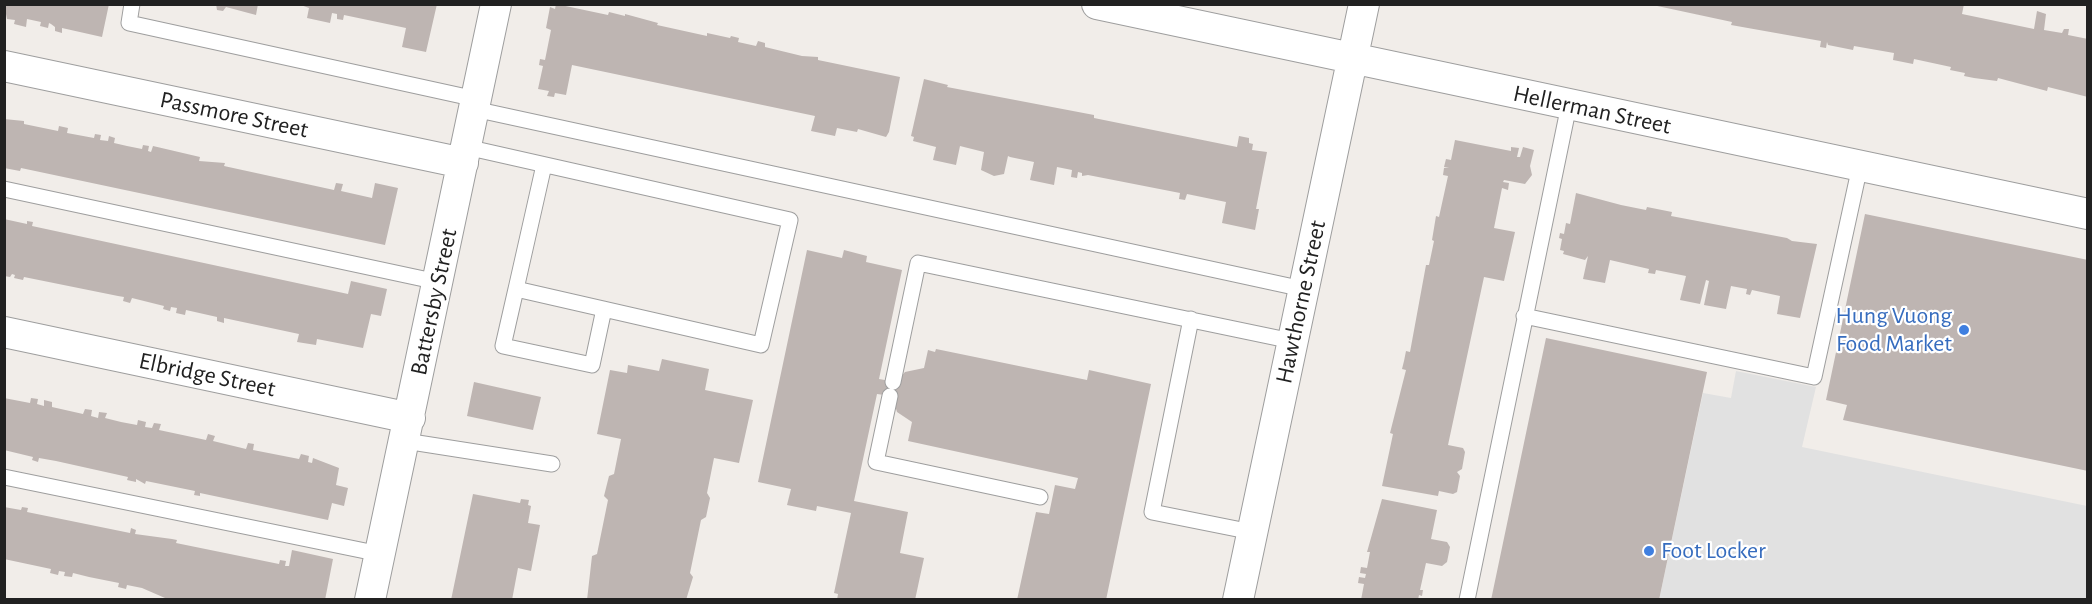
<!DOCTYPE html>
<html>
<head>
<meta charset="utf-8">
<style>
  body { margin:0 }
  #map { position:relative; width:2092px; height:604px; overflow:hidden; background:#f1ede9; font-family:"Alegreya Sans",sans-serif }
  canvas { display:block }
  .frame { position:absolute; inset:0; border:6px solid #212121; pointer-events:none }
</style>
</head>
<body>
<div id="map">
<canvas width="2092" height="604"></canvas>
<div class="frame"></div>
</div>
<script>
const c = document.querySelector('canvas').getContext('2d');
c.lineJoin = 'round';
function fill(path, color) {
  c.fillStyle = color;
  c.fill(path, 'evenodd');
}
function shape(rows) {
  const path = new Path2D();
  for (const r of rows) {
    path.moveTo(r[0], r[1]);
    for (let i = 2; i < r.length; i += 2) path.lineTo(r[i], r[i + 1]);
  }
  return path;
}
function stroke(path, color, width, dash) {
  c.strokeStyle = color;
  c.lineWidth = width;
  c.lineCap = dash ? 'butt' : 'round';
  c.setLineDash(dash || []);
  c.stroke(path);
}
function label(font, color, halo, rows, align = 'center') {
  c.font = font + ' "Alegreya Sans",sans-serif';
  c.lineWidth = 4.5;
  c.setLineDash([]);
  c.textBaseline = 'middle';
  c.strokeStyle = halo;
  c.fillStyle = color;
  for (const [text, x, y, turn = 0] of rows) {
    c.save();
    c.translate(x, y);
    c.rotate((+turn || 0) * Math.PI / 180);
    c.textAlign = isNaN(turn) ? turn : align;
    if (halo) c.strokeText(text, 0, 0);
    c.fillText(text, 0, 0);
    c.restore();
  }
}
const parking = shape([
  [1736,371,1816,387,1802,447,2087,506,2087,599,1659,600,1703,393,1731,398]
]);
const building = shape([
  [4,4,109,4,102,37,62,28,62,33,55,31,55,27,51,24,49,23,48,28,40,26,41,22,27,19,26,27,14,24,15,20,7,19],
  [216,4,258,4,256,15,226,7,223,11,217,10],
  [298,4,437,4,426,52,402,47,406,28,344,15,343,20,337,19,337,14,332,13,330,23,307,18,309,8],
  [556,4,608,15,609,12,625,16,625,14,658,23,657,25,707,36,707,33,730,38,731,36,739,38,738,42,756,46,758,41,765,43,765,47,802,56,818,57,818,60,900,77,889,132,886,137,858,129,857,132,837,128,835,136,811,131,815,116,572,65,566,95,555,93,554,97,547,96,549,91,538,89,543,66,539,65,540,59,545,60,551,30,546,28,550,7,555,9],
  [1648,4,1964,4,1962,14,2034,29,2037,11,2046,14,2044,30,2062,33,2064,29,2069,29,2068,35,2088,39,2088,97,2048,87,2047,91,1998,78,1997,81,1974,78,1964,76,1965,73,1950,70,1951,67,1914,59,1913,64,1893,60,1894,53,1854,46,1853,50,1828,45,1827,42,1826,48,1820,47,1821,41,1731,25,1732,22],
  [924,79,948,85,947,87,1094,115,1094,118,1237,147,1239,136,1249,138,1249,143,1253,144,1252,150,1267,152,1256,209,1259,209,1255,230,1222,223,1226,202,1187,194,1185,200,1179,199,1180,193,1088,175,1082,176,1082,173,1078,172,1077,178,1071,177,1072,170,1057,167,1054,185,1030,180,1034,162,1010,157,1008,156,1004,174,994,176,981,170,984,152,960,146,956,165,933,160,936,147,913,141,914,137,911,136],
  [4,119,24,121,24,124,58,131,59,126,68,128,67,133,94,138,95,134,101,135,100,140,108,141,109,136,115,138,114,143,127,146,142,149,143,145,149,146,148,151,151,152,153,146,200,157,199,161,225,163,224,166,334,190,336,183,343,184,341,191,372,198,375,183,398,188,385,245,21,168,20,171,4,168],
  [1455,140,1511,151,1511,147,1519,148,1517,157,1520,157,1523,147,1534,150,1530,166,1532,175,1525,184,1504,180,1503,182,1509,183,1508,190,1502,188,1494,228,1515,232,1504,281,1484,277,1448,445,1463,448,1465,452,1462,469,1457,472,1460,476,1457,492,1453,494,1439,491,1438,496,1382,486,1393,434,1390,433,1406,370,1402,369,1404,361,1406,351,1410,352,1426,265,1429,265,1434,241,1432,240,1436,216,1439,217,1448,176,1443,175,1444,168,1449,168,1444,167,1446,159,1451,160],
  [1576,193,1621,205,1646,210,1647,207,1672,212,1671,216,1787,238,1792,241,1817,244,1800,318,1777,314,1780,296,1752,290,1750,295,1746,294,1747,289,1731,286,1726,309,1704,305,1709,281,1706,280,1700,304,1680,300,1686,276,1656,270,1655,274,1648,273,1649,269,1610,260,1605,283,1583,279,1588,256,1585,260,1563,254,1564,251,1560,250,1562,239,1559,238,1560,233,1564,234,1566,223,1570,224],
  [1865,214,2088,260,2088,471,1843,420,1847,405,1826,400],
  [4,219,27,224,27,221,33,222,32,226,348,294,351,281,387,289,381,316,371,314,363,348,317,339,316,345,297,342,299,334,224,318,224,323,217,321,217,317,186,310,185,315,176,313,177,308,171,307,170,311,163,309,164,306,132,298,130,303,123,301,124,297,118,296,24,277,23,280,14,278,15,275,12,274,10,277,4,276],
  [807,250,842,258,844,250,867,256,866,262,902,270,879,379,896,382,905,372,924,368,928,350,935,352,936,349,1087,380,1089,370,1151,384,1106,600,1017,600,1036,512,1049,514,1055,485,1075,489,1078,478,908,441,912,422,897,412,892,396,877,394,854,501,908,512,900,553,924,558,915,600,837,600,838,594,834,593,851,513,817,506,816,511,787,505,791,489,758,482],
  [1546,338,1707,372,1659,600,1491,600],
  [662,359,709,369,705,390,753,400,739,463,714,458,707,493,710,498,706,517,701,520,690,573,693,577,686,600,587,600,592,556,597,554,608,500,604,496,609,476,614,474,621,439,597,434,610,370,627,373,628,365,659,371],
  [474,382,541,397,533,430,467,416],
  [4,398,30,403,31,398,38,399,37,404,44,406,44,400,52,402,52,407,83,414,85,409,92,410,91,416,98,418,99,412,107,413,105,418,121,422,137,425,138,420,146,422,145,427,152,428,154,423,161,424,159,430,206,440,208,434,215,436,213,441,246,449,248,443,254,444,253,450,299,459,301,454,309,456,308,462,312,463,313,458,339,468,336,485,348,488,344,506,332,503,328,520,200,493,200,496,194,495,195,491,146,481,145,484,136,479,136,482,127,480,128,477,56,461,39,458,38,462,32,460,33,457,4,450],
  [473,494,520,503,521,499,529,500,528,505,531,506,528,523,540,525,531,571,518,568,512,600,451,600],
  [1382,499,1437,510,1431,539,1447,542,1450,547,1447,562,1442,566,1426,563,1420,590,1423,590,1422,596,1419,595,1418,600,1361,600,1364,584,1358,583,1359,577,1365,578,1366,574,1360,573,1361,567,1367,568,1370,552,1367,552],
  [4,507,21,510,22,507,28,508,27,512,130,533,131,528,136,530,135,534,172,539,177,540,176,543,279,564,280,560,286,561,285,566,289,566,292,550,333,559,325,600,165,598,142,588,127,585,126,589,118,587,119,583,89,577,73,573,72,577,64,576,65,572,59,571,58,575,50,573,51,569,4,559]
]);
const service = shape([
  [132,4,129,23,476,99],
  [474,109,1303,289],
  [466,147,790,220,761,345,516,289,544,165],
  [4,189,438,282],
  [516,289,503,346,592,365,604,309],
  [1524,316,1814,377,1860,166],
  [1191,319,1152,512,1252,532],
  [893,382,918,263,1292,341],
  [890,396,876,462,1040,497],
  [405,441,552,464],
  [4,477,380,554],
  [1467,600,1569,105]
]);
const minor = shape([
  [1097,4,2088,214],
  [4,66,463,163],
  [4,332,410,418],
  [370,600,496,4],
  [1238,600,1364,4]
]);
const markers = [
  [1964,330,6,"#3f7fe0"],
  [1649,551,6,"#3f7fe0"]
];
const streetNames = [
  ["Hellerman Street",1592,110,12],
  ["Passmore Street",234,115,12],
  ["Battersby Street",434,302,-78],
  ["Hawthorne Street",1301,302,-78],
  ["Elbridge Street",207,375,12]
];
const shopNames = [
  ["Hung Vuong",1952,316],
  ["Food Market",1952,344],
  ["Foot Locker",1661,551,"left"]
];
fill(parking, '#e1e1e1');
fill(building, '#beb5b2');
stroke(service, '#9e9e9e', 17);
stroke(minor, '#9e9e9e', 32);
stroke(service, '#fff', 15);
stroke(minor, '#fff', 30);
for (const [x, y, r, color] of markers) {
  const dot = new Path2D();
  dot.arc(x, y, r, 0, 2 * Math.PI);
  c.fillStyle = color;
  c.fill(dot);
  stroke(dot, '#fff', 2);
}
label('24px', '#212121', '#fff', streetNames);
label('24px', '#366cbe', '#fff', shopNames, 'right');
</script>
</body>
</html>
